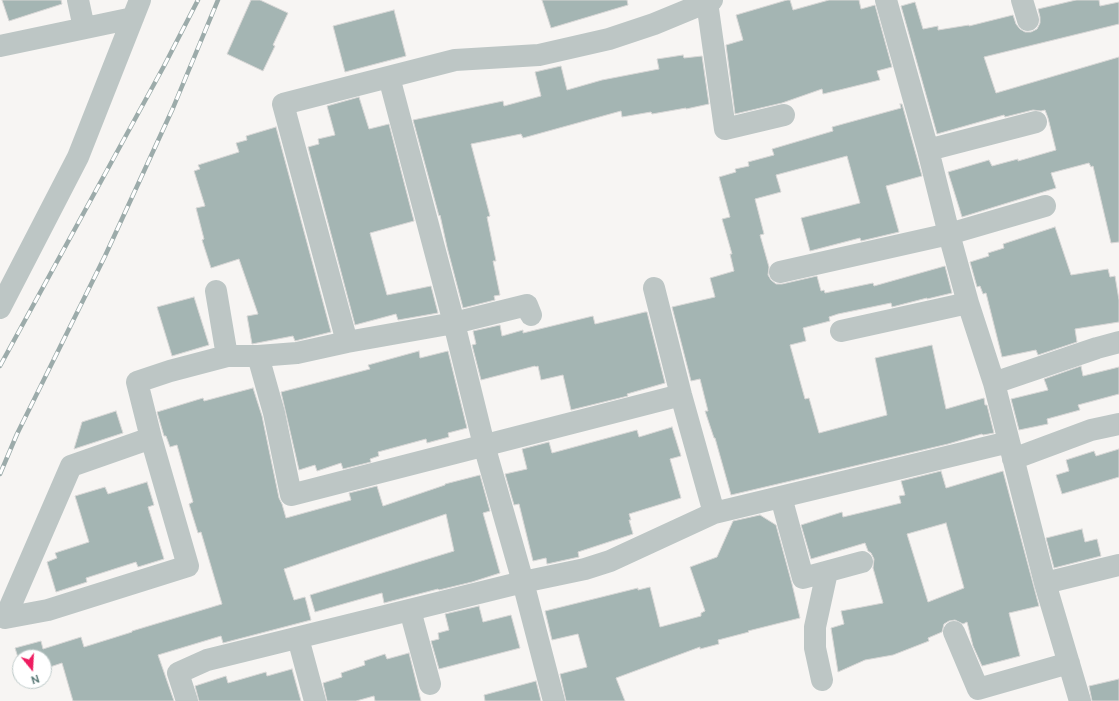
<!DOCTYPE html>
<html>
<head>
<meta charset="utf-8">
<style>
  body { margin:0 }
  #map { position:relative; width:1119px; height:701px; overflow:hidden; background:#f7f5f3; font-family:Ubuntu,sans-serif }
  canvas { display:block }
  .north { position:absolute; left:12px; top:649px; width:40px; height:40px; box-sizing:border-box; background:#fff; border:1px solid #becac9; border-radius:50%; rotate:162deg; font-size:11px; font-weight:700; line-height:16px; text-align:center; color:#5c7b78 }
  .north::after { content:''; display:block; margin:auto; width:14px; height:18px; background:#ee1c60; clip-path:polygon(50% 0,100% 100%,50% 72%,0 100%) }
</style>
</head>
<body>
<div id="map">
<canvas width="1119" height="701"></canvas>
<div class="north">N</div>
</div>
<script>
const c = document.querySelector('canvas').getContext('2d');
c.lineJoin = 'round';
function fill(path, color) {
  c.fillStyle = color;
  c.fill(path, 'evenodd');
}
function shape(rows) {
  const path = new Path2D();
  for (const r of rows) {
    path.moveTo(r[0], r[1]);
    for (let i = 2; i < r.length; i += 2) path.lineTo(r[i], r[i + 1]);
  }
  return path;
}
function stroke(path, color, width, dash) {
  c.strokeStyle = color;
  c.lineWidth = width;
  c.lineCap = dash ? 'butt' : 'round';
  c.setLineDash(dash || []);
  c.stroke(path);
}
const building = shape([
  [2,0,61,0,62,4,9,21,2,0],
  [251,0,260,0,288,13,273,45,275,46,263,71,227,54,251,0],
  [542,0,627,0,628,5,551,28,542,0],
  [787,0,790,0,793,10,829,0,859,0,861,9,875,5,892,67,877,71,880,80,823,94,822,89,782,103,735,114,726,45,743,40,736,15,787,0],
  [1076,0,1099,0,1100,6,1119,2,1119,24,984,57,996,93,1119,57,1119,242,1111,243,1093,166,1091,167,1089,163,1051,173,1056,188,962,217,948,172,989,160,992,166,1018,159,1018,161,1056,150,1048,118,1045,110,1041,111,1033,110,1005,117,1004,115,937,134,901,6,915,2,923,29,938,26,938,30,969,25,969,26,1013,15,1016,24,1020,29,1025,32,1031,32,1037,29,1040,23,1040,17,1038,9,1076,0],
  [394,10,406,56,345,72,333,26,394,10],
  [683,55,684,58,702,56,709,104,686,109,686,108,652,114,651,112,622,117,621,111,523,138,521,134,471,144,490,216,487,217,496,261,493,261,500,295,494,296,495,300,463,308,447,247,440,215,439,216,413,120,503,101,504,106,541,96,535,72,561,66,567,90,602,80,659,69,657,59,683,55],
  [359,97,369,129,389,124,414,221,370,233,387,295,431,286,438,313,398,320,396,314,355,325,308,147,319,144,318,139,335,135,327,106,359,97],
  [900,104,902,104,922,176,886,186,899,232,861,241,860,238,810,251,801,218,860,203,847,156,776,175,781,192,755,199,764,234,760,235,769,267,768,275,771,280,776,284,782,284,817,276,821,291,824,290,825,293,873,283,874,286,945,266,952,293,927,299,927,298,892,307,891,303,838,314,829,317,830,321,803,328,806,341,790,345,805,399,809,398,819,433,887,415,875,358,932,345,946,409,984,398,985,405,987,405,994,433,983,435,982,434,948,444,731,495,715,438,714,438,705,411,708,411,700,379,691,381,672,307,715,297,710,278,734,271,730,254,732,254,722,219,730,217,719,177,736,172,735,169,749,166,748,162,774,155,772,149,833,131,832,127,901,108,900,104],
  [276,127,331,332,295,341,293,336,252,344,247,316,258,314,239,259,211,268,202,240,204,239,196,208,205,206,194,171,200,169,198,165,239,152,236,143,247,140,246,136,276,127],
  [1055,227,1071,275,1108,269,1110,277,1115,276,1119,300,1119,322,1075,329,1077,342,1038,355,1036,350,1002,357,986,293,983,294,980,286,977,287,970,262,989,256,988,253,1004,248,1003,244,1055,227],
  [194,297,209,345,172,356,157,307,194,297],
  [645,312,647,312,665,383,627,394,628,396,571,410,563,375,541,380,538,366,536,367,535,366,481,380,472,345,476,344,473,331,500,325,502,336,523,330,523,333,593,316,595,324,645,312],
  [419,351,420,358,448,351,467,428,448,433,449,437,427,443,426,439,378,452,379,456,370,459,371,462,343,469,341,463,317,471,315,465,299,470,281,392,370,369,368,365,419,351],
  [1081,366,1083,376,1119,367,1119,394,1078,405,1080,410,1047,419,1048,424,1019,430,1011,399,1048,390,1044,379,1081,366],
  [253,388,262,416,279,498,282,504,286,518,351,500,349,493,377,486,383,506,445,485,445,484,480,475,490,511,483,513,500,573,472,582,439,590,438,589,384,603,382,593,315,612,310,595,454,551,446,514,284,569,294,600,305,597,311,620,223,643,221,636,158,655,174,701,73,701,62,663,44,669,44,657,20,657,20,664,15,648,41,641,43,649,81,637,84,647,132,632,132,631,222,604,201,532,198,533,189,504,193,502,177,445,170,447,166,436,164,436,157,412,203,398,204,401,253,388],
  [116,411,123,433,74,449,82,422,116,411],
  [672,427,681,456,670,459,681,498,629,514,631,520,629,520,633,534,578,552,579,557,547,564,546,558,533,561,519,504,514,505,505,474,527,469,522,449,549,442,552,453,637,430,639,437,672,427],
  [1119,449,1119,477,1062,494,1056,475,1069,471,1066,460,1094,451,1096,456,1119,449],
  [941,471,946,488,1003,471,1039,606,1009,613,1020,656,982,666,973,646,967,622,963,624,955,620,949,621,944,624,942,632,928,638,929,641,893,655,865,660,838,672,831,628,844,624,841,611,883,603,873,568,874,559,871,553,868,551,865,543,811,559,801,525,842,512,843,517,901,503,899,496,905,495,901,481,941,471],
  [946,523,964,588,928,602,907,534,946,523],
  [147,482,154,505,148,507,164,559,138,567,136,562,86,578,87,582,56,592,47,562,57,558,55,553,89,542,75,496,105,487,108,494,147,482],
  [760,515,776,525,792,584,800,618,748,631,749,632,718,640,719,644,700,649,700,647,616,678,625,701,566,701,560,674,587,667,578,634,552,640,545,611,638,588,638,590,650,587,660,627,701,616,701,613,705,611,690,567,717,557,733,521,760,515],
  [1082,529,1085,542,1097,539,1101,556,1054,568,1046,538,1082,529],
  [479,606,483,622,511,615,520,648,439,669,431,641,439,639,438,633,449,630,445,614,479,606],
  [409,653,421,701,375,701,374,696,356,701,327,701,323,683,342,677,341,673,365,665,364,661,385,654,387,659,409,653],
  [292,669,301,701,199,701,195,686,226,676,228,683,266,672,267,676,292,669],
  [1119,679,1119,701,1092,701,1089,686,1119,679],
  [536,681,541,701,485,701,484,695,536,681]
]);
const street = shape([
  [78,0,84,28],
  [886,0,928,150,949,234,968,303,994,383,1045,583,1080,701],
  [1022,0,1028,20],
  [707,2,725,129,784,115],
  [0,46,133,18],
  [389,77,454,323,484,445,523,582,554,701],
  [928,150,1036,122],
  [780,272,949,234,1045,206],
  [654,288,681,395,714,513],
  [216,291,227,356],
  [0,308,78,157,140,0],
  [841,331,968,303],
  [347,342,283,104,455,60,539,55,609,39,654,24,712,0],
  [258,356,297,353,347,342,454,323,527,305,531,315],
  [994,383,1097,348,1119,342],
  [1013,459,1091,430,1119,424],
  [781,497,803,578,862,562],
  [1045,583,1119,565],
  [410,610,430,684],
  [5,618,48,610,188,566,151,438,137,382,170,371,227,356,258,356,274,413,291,495,681,395],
  [5,618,71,466,151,438],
  [954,632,978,689,1069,663],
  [298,638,315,701],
  [822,680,815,648,815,627,827,572],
  [187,701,178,673,207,660,523,582,585,569,610,561,714,513,1009,442]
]);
const rail = shape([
  [0,366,164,66,198,0],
  [0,474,17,434,105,256,173,108,218,0]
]);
fill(building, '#a4b5b3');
stroke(building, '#d8d7d6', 1);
stroke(street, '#bdc6c5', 22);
stroke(rail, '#9cabaa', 4.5);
stroke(rail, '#fff', 3, [9]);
</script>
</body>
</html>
